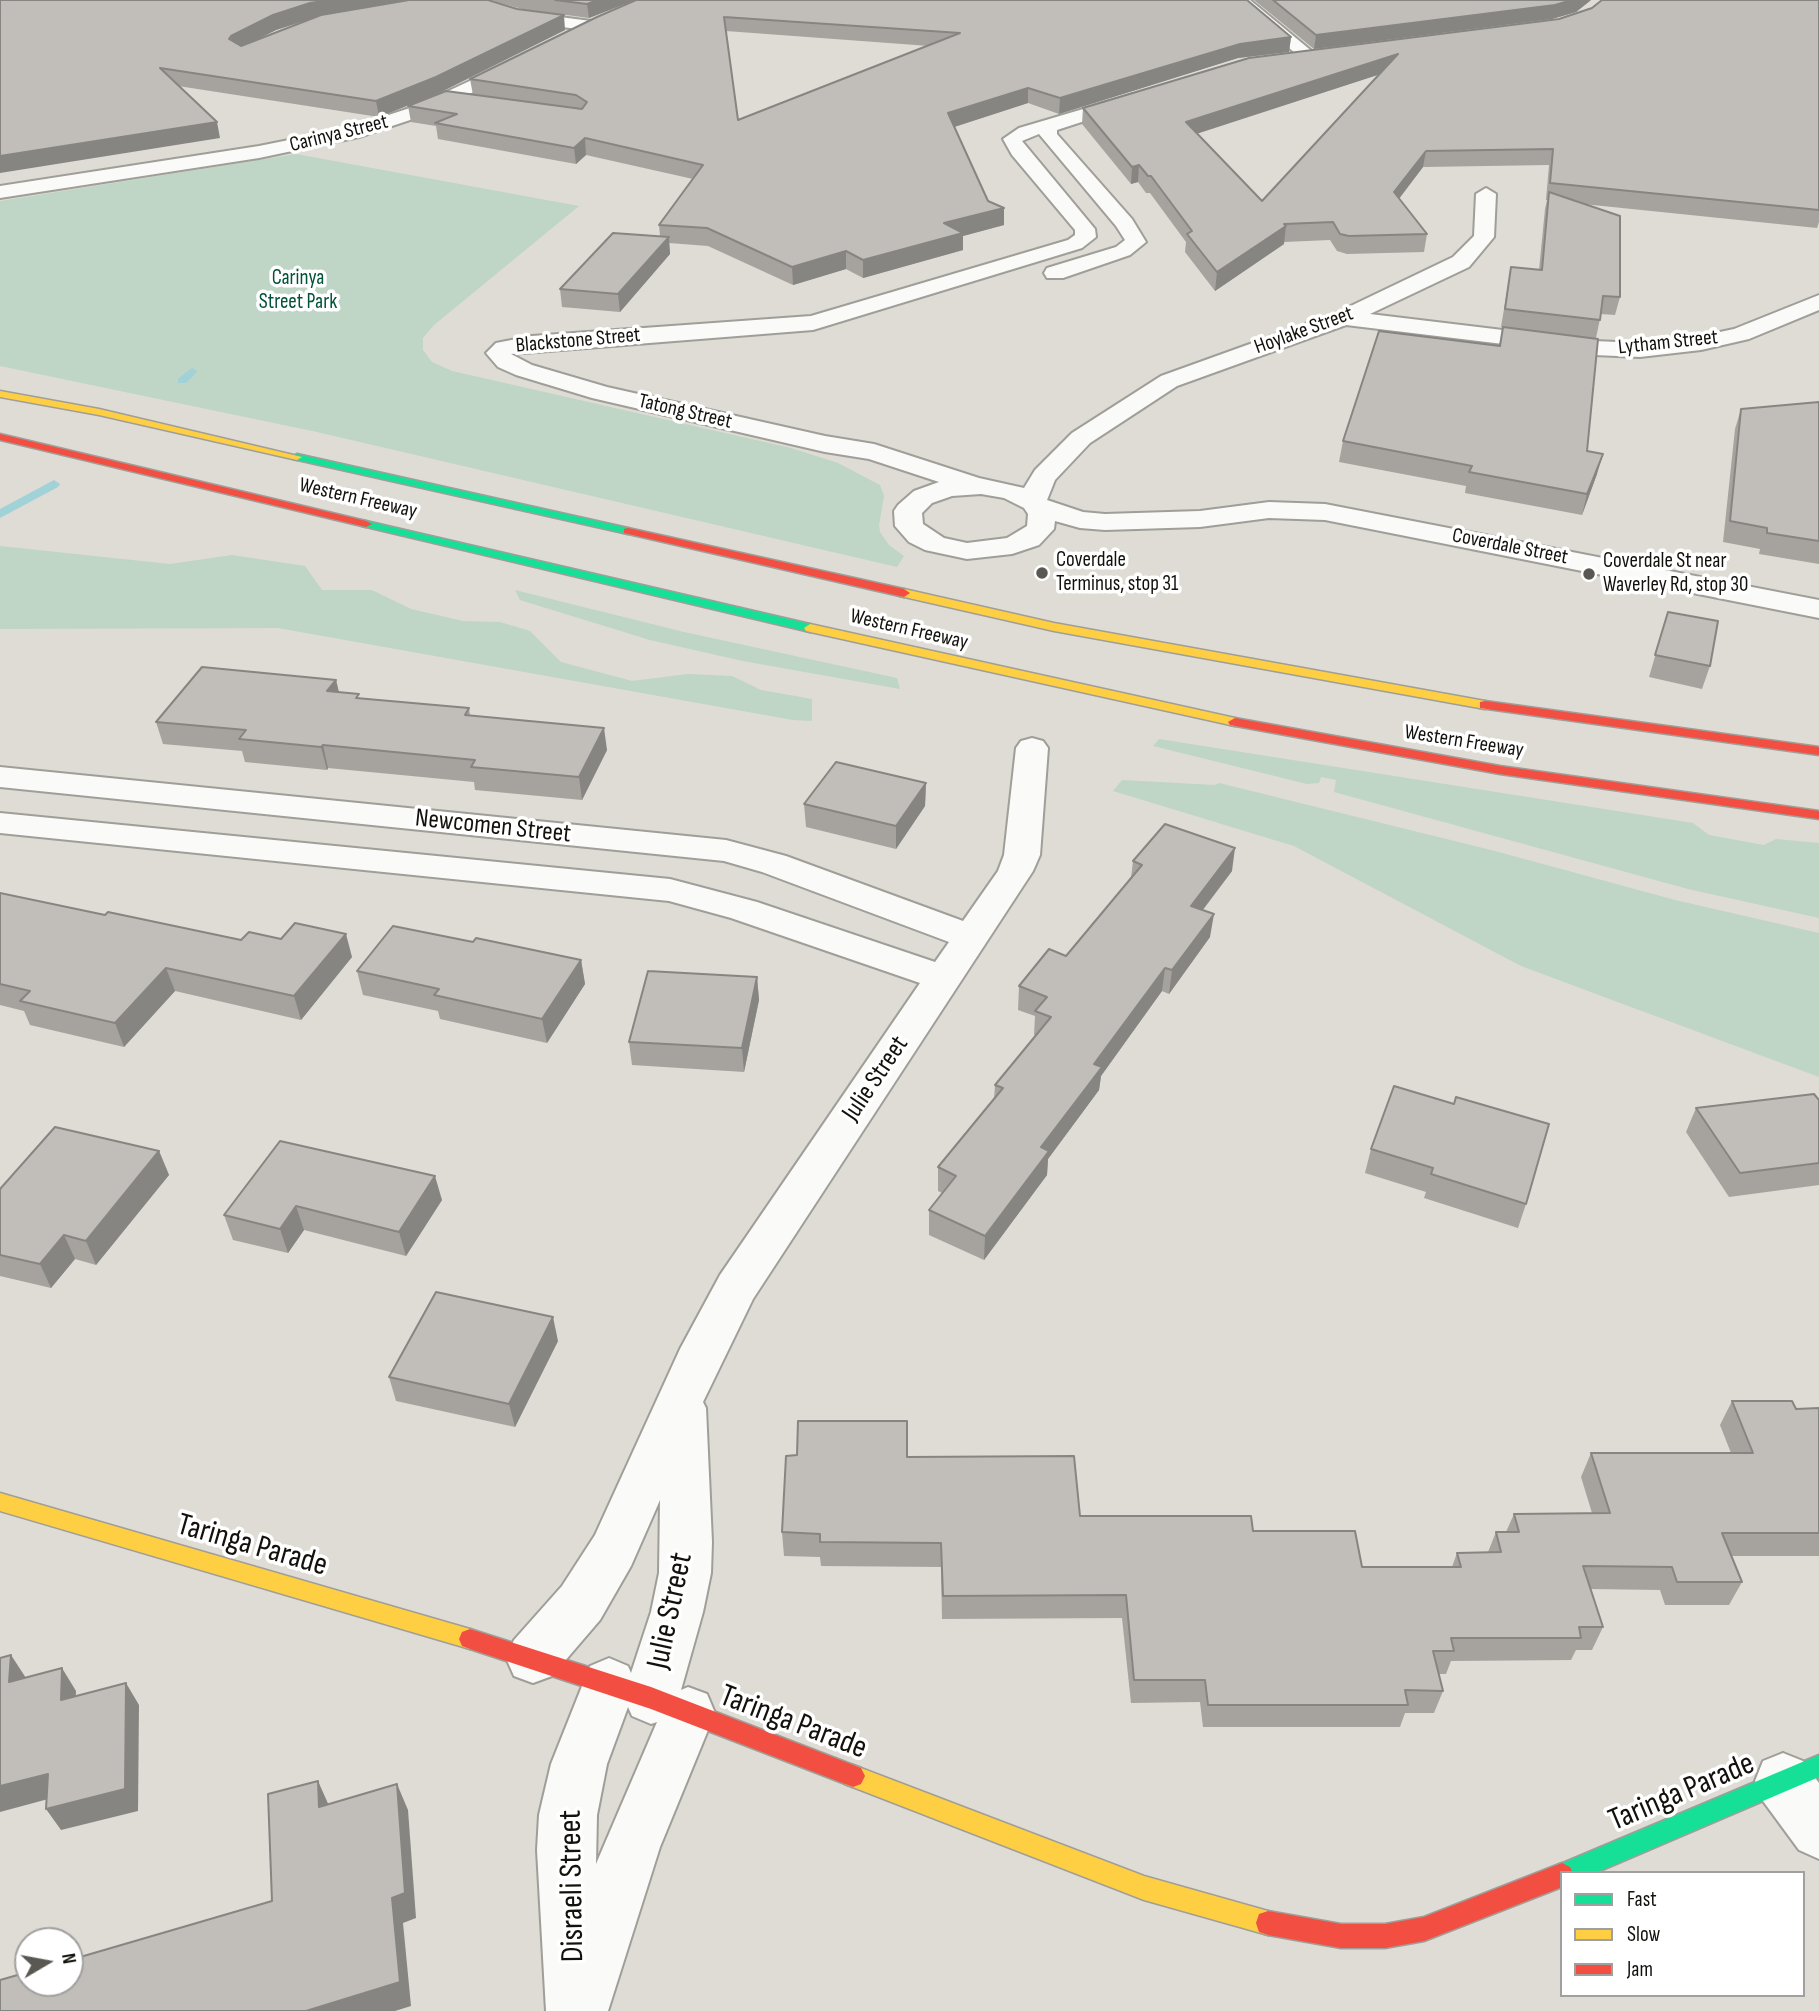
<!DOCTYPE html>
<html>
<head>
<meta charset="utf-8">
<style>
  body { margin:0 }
  #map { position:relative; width:1819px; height:2011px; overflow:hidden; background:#dedcd4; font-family:"Sofia Sans Condensed",sans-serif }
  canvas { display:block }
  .legend { position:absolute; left:1560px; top:1871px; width:245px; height:126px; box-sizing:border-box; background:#fff; border:2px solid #a0a09e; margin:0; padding:9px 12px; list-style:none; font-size:21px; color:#12110c }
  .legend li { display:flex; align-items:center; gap:14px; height:35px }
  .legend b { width:35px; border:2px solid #a0a09e }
  .north { position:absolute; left:14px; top:1927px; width:70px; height:70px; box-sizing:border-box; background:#fff; border:2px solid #a0a09e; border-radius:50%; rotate:80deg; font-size:19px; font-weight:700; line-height:28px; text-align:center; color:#12110c }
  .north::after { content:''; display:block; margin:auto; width:24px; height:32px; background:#595852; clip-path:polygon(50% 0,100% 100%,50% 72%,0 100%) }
</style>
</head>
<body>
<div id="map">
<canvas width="1819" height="2011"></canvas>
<ul class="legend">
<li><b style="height:9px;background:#16e098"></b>Fast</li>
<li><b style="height:9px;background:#ffcf43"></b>Slow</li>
<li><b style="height:9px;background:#f24e42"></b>Jam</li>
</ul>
<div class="north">N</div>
</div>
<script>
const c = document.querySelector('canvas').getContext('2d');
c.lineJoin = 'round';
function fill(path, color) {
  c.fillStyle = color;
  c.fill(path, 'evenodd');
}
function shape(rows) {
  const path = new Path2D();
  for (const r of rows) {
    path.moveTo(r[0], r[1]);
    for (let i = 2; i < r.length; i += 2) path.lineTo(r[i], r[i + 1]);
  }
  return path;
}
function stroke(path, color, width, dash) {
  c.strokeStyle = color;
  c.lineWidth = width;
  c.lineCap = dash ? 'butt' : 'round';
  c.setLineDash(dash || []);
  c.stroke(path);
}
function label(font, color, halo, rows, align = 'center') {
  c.font = font + ' "Sofia Sans Condensed",sans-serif';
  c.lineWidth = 7;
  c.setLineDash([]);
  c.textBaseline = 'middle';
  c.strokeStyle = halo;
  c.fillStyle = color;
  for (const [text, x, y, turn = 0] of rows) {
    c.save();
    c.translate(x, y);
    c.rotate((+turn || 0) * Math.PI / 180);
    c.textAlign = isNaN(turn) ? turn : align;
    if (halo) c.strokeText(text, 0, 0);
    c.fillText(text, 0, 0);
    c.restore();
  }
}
const green = shape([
  [296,154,579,206,434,325,423,338,423,350,432,362,452,371,791,448,838,463,880,485,884,496,879,525,880,532,889,545,904,556,897,567,317,432,0,366,0,201],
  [0,546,170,564,232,555,305,566,322,590,372,590,411,609,463,621,500,622,530,631,561,662,632,681,688,674,732,676,761,690,812,699,812,721,793,720,278,628,0,629],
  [515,590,684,632,897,678,900,689,743,661,650,640,520,600],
  [1159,739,1693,823,1709,835,1764,845,1776,839,1819,843,1819,918,1688,889,1334,792,1336,780,1321,777,1319,783,1307,784,1153,746],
  [1122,780,1215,785,1219,783,1495,851,1675,900,1819,933,1819,1077,1521,966,1294,846,1113,791]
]);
const stream = shape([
  [192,368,197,371,196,373,186,383,178,383,178,379,192,368],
  [54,480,60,484,58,487,0,518,0,509,54,480]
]);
const street = shape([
  [457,0,481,0,521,12,591,21,599,26,591,31,520,21,460,3,457,0],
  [1233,0,1250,0,1314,53,1316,56,1314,59,1302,59,1233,0],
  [517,59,523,60,525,64,523,68,428,114,359,137,259,158,0,198,0,186,259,146,349,128,416,106,517,59],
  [1134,94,1140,95,1143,99,1140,103,1057,130,1057,134,1132,219,1146,242,1130,255,1063,278,1047,278,1044,273,1047,268,1116,247,1125,240,1116,226,1039,134,1022,141,1095,229,1096,237,1082,248,813,330,511,354,532,365,607,387,825,436,874,444,979,478,1024,488,1035,470,1072,433,1161,376,1336,313,1453,257,1474,236,1476,194,1486,188,1496,194,1494,237,1469,267,1370,314,1594,341,1640,343,1701,336,1734,329,1819,295,1819,310,1749,339,1701,350,1640,357,1594,355,1346,325,1177,386,1090,443,1055,480,1047,500,1083,512,1105,514,1200,511,1269,502,1325,504,1819,600,1819,618,1325,520,1269,518,1200,527,1105,530,1080,528,1055,521,1054,529,1039,545,1012,554,967,559,925,550,909,542,895,526,894,511,898,505,914,491,939,482,869,459,825,452,592,398,516,375,498,367,486,353,496,343,532,336,811,316,1068,240,1075,235,1075,230,1012,155,1003,139,1019,128,1134,94],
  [981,494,1004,498,1024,508,1028,514,1027,526,1007,538,967,543,944,538,923,524,922,513,932,503,952,496,981,494],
  [1032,738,1043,741,1048,748,1040,855,1033,871,753,1299,703,1402,706,1408,712,1542,711,1573,703,1612,681,1690,688,1687,707,1694,715,1713,660,1847,608,2011,546,2011,537,1850,539,1815,551,1764,590,1666,609,1658,628,1666,631,1673,651,1612,659,1573,660,1500,631,1566,600,1620,552,1676,533,1683,514,1676,506,1658,514,1640,562,1586,595,1535,680,1349,720,1275,920,983,731,918,669,901,0,833,0,813,670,879,757,902,935,962,949,942,762,872,724,861,0,787,0,767,726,840,786,856,963,921,998,871,1004,855,1016,748,1021,741,1032,738],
  [628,1707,632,1716,651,1724,657,1722,596,1864,597,1815,607,1764,628,1707],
  [1783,1753,1803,1761,1819,1783,1819,1859,1799,1850,1763,1801,1755,1781,1763,1761,1783,1753]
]);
const fast = shape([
  [297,454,628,528,634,531,628,534,293,459,292,457,297,454],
  [366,521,810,624,816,628,810,632,362,526,360,524,366,521],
  [1819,1755,1819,1777,1595,1873,1562,1873,1562,1883,1558,1881,1554,1873,1558,1865,1819,1755]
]);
const slow = shape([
  [0,391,99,409,302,457,297,460,99,415,0,397,0,391],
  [904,589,1054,623,1485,701,1491,705,1485,709,1054,631,900,596,898,593,904,589],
  [810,624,1235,718,1242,722,1235,726,806,631,804,628,810,624],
  [0,1493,470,1629,478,1632,481,1639,478,1646,470,1649,0,1511,0,1493],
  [853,1765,1144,1876,1268,1911,1277,1914,1280,1923,1277,1932,1268,1935,1144,1900,845,1784,841,1776,845,1768,853,1765]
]);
const jam = shape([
  [0,434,366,521,372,524,366,527,0,440,0,434],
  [628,528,904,589,910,593,904,597,624,533,624,529,628,528],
  [1485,701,1819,747,1819,755,1480,708,1480,702,1485,701],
  [1235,718,1500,766,1819,811,1819,819,1500,774,1230,725,1228,722,1235,718],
  [470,1629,651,1687,861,1768,865,1776,861,1784,853,1787,651,1709,470,1649,462,1646,459,1639,462,1632,470,1629],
  [1562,1863,1570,1867,1573,1873,1562,1873,1562,1887,1424,1941,1385,1948,1341,1948,1268,1935,1259,1932,1256,1923,1259,1914,1268,1911,1341,1924,1385,1924,1424,1917,1562,1863]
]);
const wall = shape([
  [0,0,565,30,439,93,379,117,178,86,220,138],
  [316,17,254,41,276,30],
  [490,0,635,0,589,18,522,9],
  [636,0,1291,37,1289,52,1238,58,1059,114,1028,103,954,127,988,201,1004,225,963,236,963,250,863,278,846,269,793,285,708,246,669,243,670,254,620,312,562,307,560,289,660,236,659,225,693,179,586,155,576,164,438,139,436,126,411,122,408,106,473,95,470,79],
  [726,31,929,46,738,120],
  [1254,0,1591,0,1576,12,1552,19,1314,49],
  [1819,0,1819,222,1817,228,1583,204,1620,297,1615,315,1601,314,1596,338,1587,451,1597,474,1582,515,1465,493,1466,486,1339,462,1343,441,1499,346,1503,327,1501,327,1511,267,1539,270,1545,209,1547,200,1546,200,1549,165,1423,167,1399,199,1427,234,1424,252,1347,254,1337,251,1330,240,1284,242,1284,244,1215,291,1185,252,1186,242,1150,193,1146,193,1138,182,1131,184,1082,124,1083,108,1559,19,1592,8],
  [1380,74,1262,201,1197,133,1312,96],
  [1819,402,1819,564,1759,554,1760,549,1723,542,1735,429,1741,409],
  [1668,612,1710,666,1702,689,1649,677],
  [336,680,339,692,360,698,469,708,470,715,607,750,582,800,475,790,474,782,328,768,327,770,245,762,242,751,163,744,156,722],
  [926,783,925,806,896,849,806,827,804,804],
  [1133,861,1232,871,1203,910,1210,937,1169,994,1162,991,1101,1076,1099,1090,1048,1159,1047,1175,984,1260,929,1235,929,1210,942,1193,938,1191,938,1167,994,1100,995,1085,1036,1035,1034,1035,1035,1016,1018,1010,1019,986,1066,956,1131,878],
  [0,893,105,915,241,940,352,957,301,1020,175,991,124,1047,30,1025,24,1011,0,1005],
  [473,942,581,960,585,984,547,1043,440,1019,438,1011,363,995,357,971],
  [757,977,759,1000,744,1072,632,1065,629,1042],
  [1394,1086,1526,1204,1518,1228,1424,1198,1426,1192,1365,1173,1371,1149],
  [1819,1100,1819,1185,1729,1197,1686,1132,1696,1108],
  [280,1141,442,1200,406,1256,304,1230,288,1253,233,1240,224,1215],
  [159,1151,169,1175,96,1265,75,1259,51,1288,0,1276,0,1189],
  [558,1341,515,1427,396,1401,389,1377],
  [1732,1401,1796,1409,1819,1408,1819,1556,1731,1556,1742,1582,1729,1605,1665,1605,1660,1590,1590,1589,1603,1627,1592,1650,1576,1650,1571,1660,1451,1661,1446,1674,1439,1674,1443,1691,1434,1713,1405,1713,1400,1727,1203,1727,1200,1702,1131,1703,1122,1618,942,1619,941,1567,821,1566,820,1557,784,1556,782,1532,907,1457,1080,1516,1253,1531,1362,1567,1452,1567,1457,1553,1488,1552,1496,1532,1506,1532,1514,1514,1592,1513,1581,1477,1591,1453,1731,1453,1720,1425]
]);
const shadedWall = shape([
  [329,0,408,0,313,18,276,30,234,51,229,39,231,36,273,15,310,3],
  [598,0,635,0,589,18,587,4],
  [1572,0,1591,0,1576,12,1552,19,1314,49,1316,35],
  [564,15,565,30,439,93,379,117,376,101],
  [1291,37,1289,52,1238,58,1059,114,1060,98,1240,44],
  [1398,54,1396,69,1184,138,1186,122],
  [1028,88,1028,103,948,129,948,113],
  [217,122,220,138,0,173,0,156],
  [585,138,586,155,576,164,574,148],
  [1426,151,1423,167,1391,209,1394,192],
  [1139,165,1138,182,1131,184,1132,167],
  [1004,208,1004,225,963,236,963,250,863,278,863,260,944,223],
  [1286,226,1284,244,1215,291,1217,272],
  [669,237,670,254,620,312,618,294],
  [846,251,846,269,793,285,792,267],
  [1603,454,1597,474,1582,515,1587,494],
  [336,680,341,702,327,691],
  [604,728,607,750,582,800,579,777],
  [323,745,328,768,327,770,321,747],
  [926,783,925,806,896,849,896,826],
  [1235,848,1232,871,1188,929,1191,906],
  [1214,914,1210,937,1169,994,1172,970],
  [346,934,352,957,301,1020,294,996],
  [581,960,585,984,547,1043,542,1019],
  [166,968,175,991,124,1047,115,1023],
  [1165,968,1162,991,1101,1076,1099,1090,1048,1159,1047,1175,984,1260,985,1236,1094,1064],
  [757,977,759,1000,744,1072,742,1048],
  [159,1151,169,1175,96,1265,86,1241],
  [435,1176,442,1200,406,1256,399,1232],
  [296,1206,304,1230,288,1253,280,1229],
  [64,1235,75,1259,51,1288,40,1264],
  [553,1317,558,1341,515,1427,509,1404],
  [11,1655,26,1678,9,1682],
  [62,1668,76,1691,75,1722,61,1700],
  [126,1683,139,1705,138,1811,61,1830,46,1809],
  [48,1774,63,1795,0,1812,0,1786],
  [318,1781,330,1808,319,1807],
  [397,1784,408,1810,416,1918,403,1923,411,2006,395,2011,306,2011,392,1898]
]);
const building = shape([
  [0,0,329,0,310,3,273,15,231,36,229,39,241,46,321,15,409,0,488,0,517,9,564,15,436,77,376,101,160,68,217,122,0,156,0,0],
  [555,0,598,0,587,4,555,0],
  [636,0,1247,0,1291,37,1240,44,1060,98,1028,88,948,113,988,201,1004,208,944,223,963,233,863,260,846,251,792,267,707,228,659,225,703,165,585,138,574,148,435,123,457,114,408,106,446,91,582,109,587,102,576,95,470,79,597,17,636,0],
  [724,17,960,33,738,120,724,17],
  [1273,0,1572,0,1555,5,1316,35,1273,0],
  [1602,0,1819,0,1819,210,1550,183,1553,149,1426,151,1394,192,1427,234,1349,236,1340,234,1333,222,1284,224,1286,226,1217,272,1187,234,1192,231,1151,176,1148,176,1139,165,1132,167,1083,108,1249,58,1559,19,1592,8,1602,0],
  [1398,54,1262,201,1186,122,1398,54],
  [1549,192,1620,216,1620,297,1603,296,1600,320,1505,309,1511,267,1542,270,1549,192],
  [613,233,669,237,618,294,560,289,613,233],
  [1503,327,1598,339,1587,451,1603,454,1587,494,1469,472,1472,466,1343,441,1379,331,1500,346,1503,327],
  [1819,402,1819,541,1767,533,1767,528,1730,521,1741,409,1819,402],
  [1668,612,1718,621,1710,666,1655,655,1668,612],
  [202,667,336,680,327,691,359,694,356,698,469,708,465,715,604,728,579,777,471,767,475,760,323,745,321,747,239,739,246,730,156,722,202,667],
  [836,762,926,783,896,826,804,804,836,762],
  [1165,824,1235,848,1191,906,1214,914,1172,970,1165,968,1094,1064,1102,1067,1041,1147,1049,1151,985,1236,929,1210,956,1176,938,1167,1003,1088,995,1085,1051,1017,1035,1011,1047,997,1019,986,1049,949,1066,956,1142,865,1133,861,1165,824],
  [0,893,105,915,108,912,241,940,249,932,281,939,295,923,346,934,294,996,166,968,115,1023,20,1001,30,991,0,984,0,893],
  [393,926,473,942,476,938,581,960,542,1019,434,995,439,989,357,971,393,926],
  [648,971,757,977,742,1048,629,1042,648,971],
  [1394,1086,1454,1104,1456,1097,1549,1124,1526,1204,1431,1174,1433,1168,1371,1149,1394,1086],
  [1814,1094,1819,1100,1819,1163,1740,1173,1696,1108,1814,1094],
  [55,1127,159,1151,86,1241,64,1235,40,1264,0,1255,0,1189,55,1127],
  [280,1141,435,1176,399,1232,296,1206,280,1229,224,1215,280,1141],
  [436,1292,553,1317,509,1404,389,1377,436,1292],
  [1732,1401,1792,1401,1796,1409,1819,1408,1819,1533,1722,1533,1742,1582,1677,1582,1672,1567,1583,1566,1603,1627,1579,1627,1581,1638,1451,1638,1454,1651,1433,1651,1443,1691,1405,1690,1408,1705,1208,1705,1205,1680,1134,1680,1126,1595,943,1596,941,1543,820,1542,820,1534,782,1532,786,1456,797,1455,798,1421,907,1421,907,1457,1074,1456,1080,1516,1251,1516,1253,1531,1355,1531,1362,1567,1461,1567,1457,1553,1501,1552,1496,1532,1519,1532,1514,1514,1610,1513,1591,1453,1753,1453,1732,1401],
  [11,1655,9,1682,62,1668,61,1700,126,1683,125,1789,46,1809,48,1774,0,1786,0,1658,11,1655],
  [318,1781,319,1807,397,1784,405,1893,392,1898,400,1982,306,2011,0,2011,0,1980,28,1972,28,1983,70,1983,70,1960,272,1901,268,1794,318,1781]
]);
const markers = [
  [1042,573,7,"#595852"],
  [1589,574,7,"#595852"]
];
const farStreetnames = [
  ["Carinya Street",339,134,-14],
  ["Hoylake Street",1304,331,-20],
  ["Blackstone Street",578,341,-5],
  ["Lytham Street",1668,343,-6],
  ["Tatong Street",685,412,13],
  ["Western Freeway",358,499,13],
  ["Coverdale Street",1510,547,11],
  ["Western Freeway",909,630,13],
  ["Western Freeway",1464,742,9]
];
const farParknames = [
  ["Carinya",298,279],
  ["Street Park",298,303]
];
const farPoinames = [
  ["Coverdale",1056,561],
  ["Terminus, stop 31",1056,585],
  ["Coverdale St near",1603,562],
  ["Waverley Rd, stop 30",1603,586]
];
const streetNames = [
  ["Newcomen Street",493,827,6],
  ["Julie Street",876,1079,-56]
];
const nearStreetnames = [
  ["Taringa Parade",252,1546,16],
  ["Julie Street",671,1611,-78],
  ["Taringa Parade",793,1723,21],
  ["Taringa Parade",1682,1793,-23],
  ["Disraeli Street",573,1886,-91]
];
fill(green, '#bfd5c6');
fill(stream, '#a0d2d8');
stroke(street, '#9f9e98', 4);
stroke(fast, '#9f9e98', 3);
stroke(slow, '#9f9e98', 3);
stroke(jam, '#9f9e98', 3);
fill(street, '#fafaf9');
fill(fast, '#16e098');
fill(slow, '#ffcf43');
fill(jam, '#f24e42');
fill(wall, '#a6a39f');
fill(shadedWall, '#878582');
fill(building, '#c1beb9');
stroke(building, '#878582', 2);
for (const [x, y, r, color] of markers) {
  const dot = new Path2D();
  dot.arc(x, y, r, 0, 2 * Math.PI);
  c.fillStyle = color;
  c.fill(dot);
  stroke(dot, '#fff', 2.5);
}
label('21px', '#12110c', '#fff', farStreetnames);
label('21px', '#015238', '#fff', farParknames);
label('21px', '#12110c', '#fff', farPoinames, 'left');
label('26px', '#12110c', '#fff', streetNames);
label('32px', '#12110c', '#fff', nearStreetnames);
</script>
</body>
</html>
